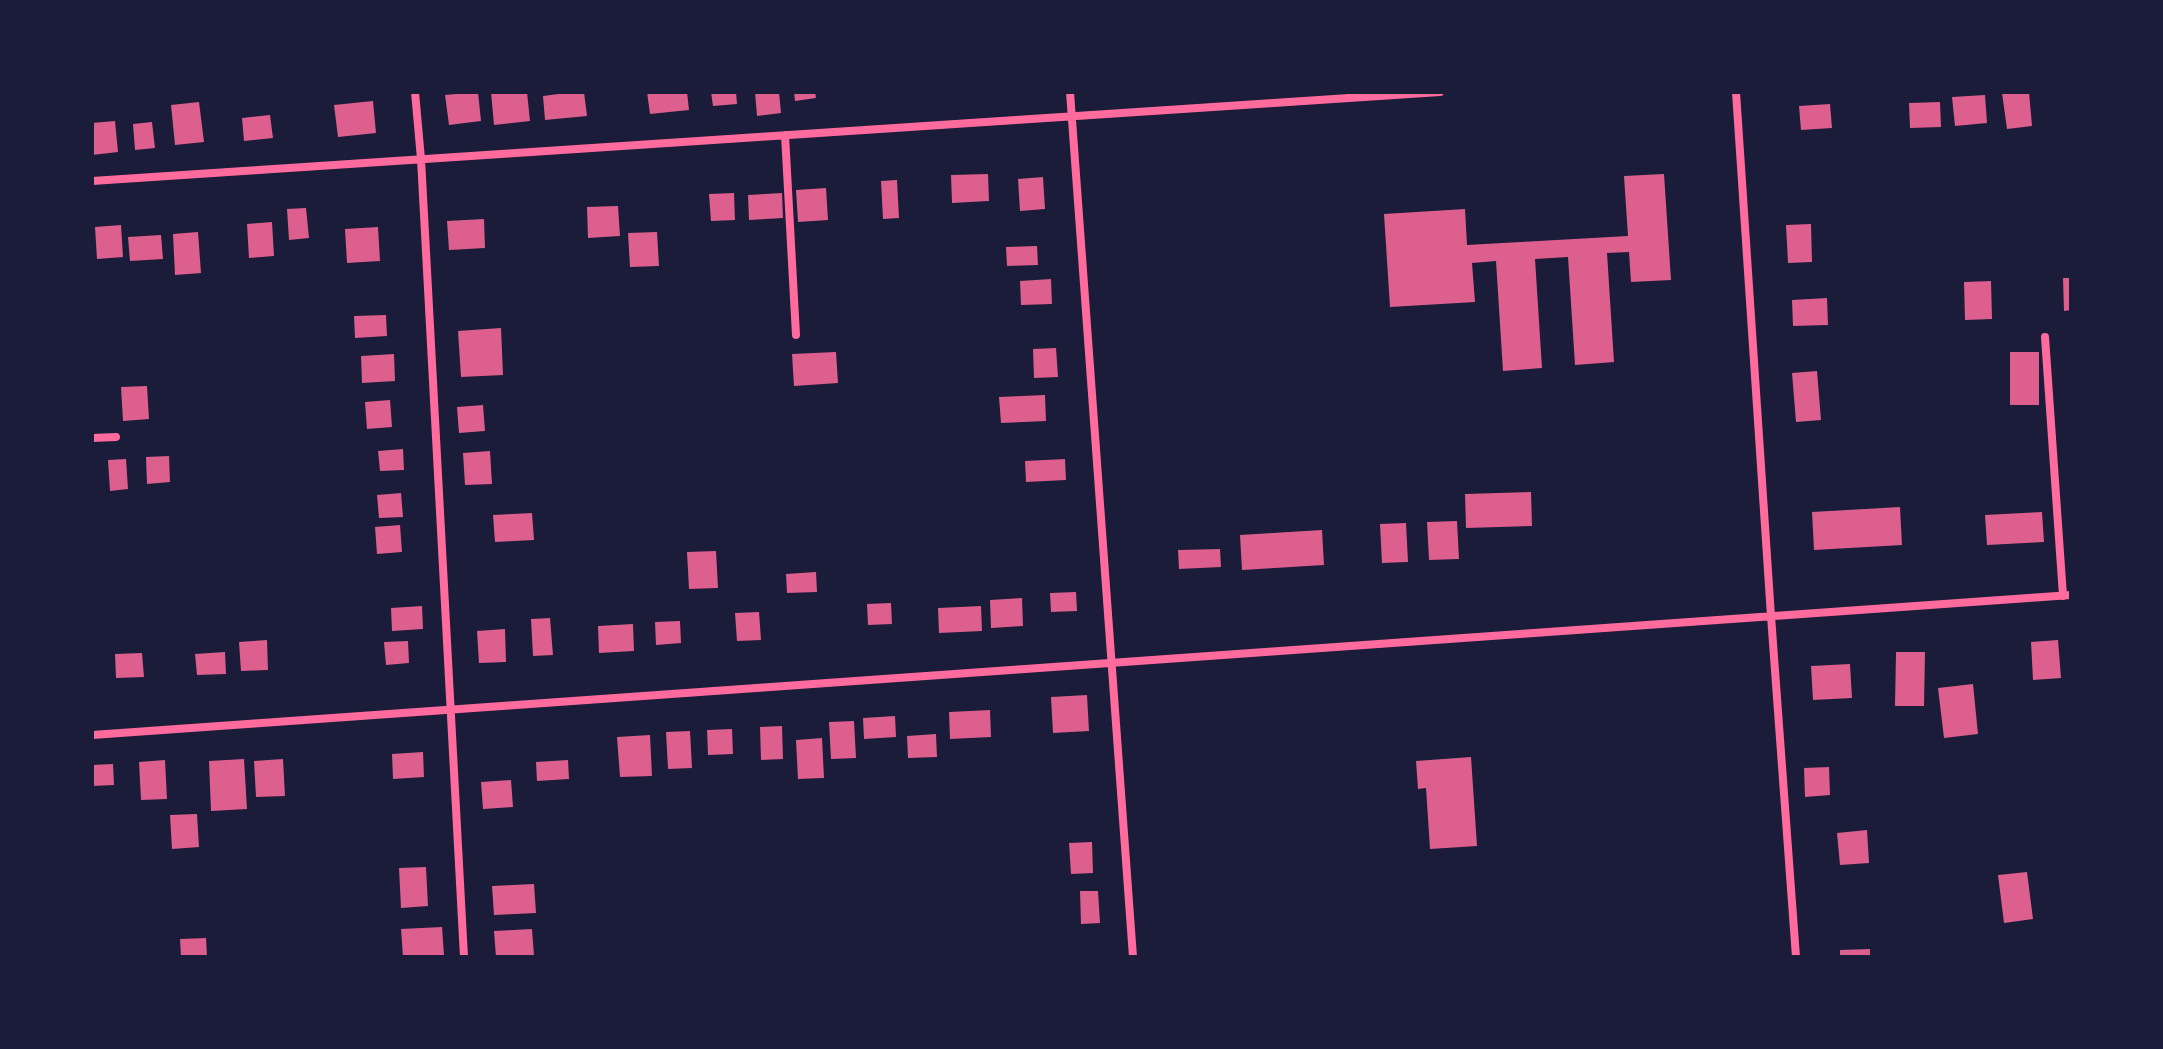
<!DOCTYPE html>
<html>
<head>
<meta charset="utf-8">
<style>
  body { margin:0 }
  #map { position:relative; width:2163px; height:1049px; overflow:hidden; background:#1b1b3a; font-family:"Roboto Condensed",sans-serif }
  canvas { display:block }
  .frame { position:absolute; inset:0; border:94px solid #1b1b3a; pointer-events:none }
</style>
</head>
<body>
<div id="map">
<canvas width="2163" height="1049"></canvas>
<div class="frame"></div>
</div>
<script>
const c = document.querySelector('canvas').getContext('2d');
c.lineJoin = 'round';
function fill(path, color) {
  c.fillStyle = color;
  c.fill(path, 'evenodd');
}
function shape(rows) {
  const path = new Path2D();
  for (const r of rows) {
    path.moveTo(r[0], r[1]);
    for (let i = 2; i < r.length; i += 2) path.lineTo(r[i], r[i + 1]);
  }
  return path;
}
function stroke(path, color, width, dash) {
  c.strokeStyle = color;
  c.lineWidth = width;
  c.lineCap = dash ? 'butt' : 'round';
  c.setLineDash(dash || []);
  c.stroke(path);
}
const building = shape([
  [478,92,481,121,449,125,445,95],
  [491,92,527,92,530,121,494,125],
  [574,92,584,92,587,116,545,120,543,96],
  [647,92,687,92,689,110,650,114],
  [711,92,736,92,737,104,713,106],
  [755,92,779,92,781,113,757,116],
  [794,92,815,92,816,98,795,101],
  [2015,92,2029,92,2032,126,2007,129,2002,93],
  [1985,95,1987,123,1955,126,1952,97],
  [373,101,376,133,338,137,334,105],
  [199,102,204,142,175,145,171,105],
  [1940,102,1941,127,1910,128,1909,103],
  [1830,104,1832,128,1801,130,1799,106],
  [270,115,273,138,244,141,242,118],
  [115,121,118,152,92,155,92,123],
  [152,122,155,148,135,150,133,124],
  [988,174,989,201,952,203,951,175],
  [1664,174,1671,280,1631,282,1629,252,1607,253,1614,362,1575,365,1568,257,1535,259,1542,368,1503,371,1496,261,1472,263,1475,302,1390,307,1384,214,1465,209,1467,245,1628,236,1624,176],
  [1043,177,1045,209,1020,211,1018,179],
  [897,180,899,218,883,219,881,181],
  [826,188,828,220,798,222,796,190],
  [734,193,735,220,711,221,709,194],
  [782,193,783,218,749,220,748,195],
  [618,206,620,236,588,238,587,207],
  [306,208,309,238,289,240,287,209],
  [484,219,485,248,449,250,447,221],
  [272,222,274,256,249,258,247,224],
  [1811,224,1812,262,1788,263,1786,225],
  [121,225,123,257,97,259,95,227],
  [378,227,380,261,347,263,345,229],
  [198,232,201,273,175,275,173,234],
  [657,232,659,266,630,267,628,233],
  [161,235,163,259,130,261,128,237],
  [1037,246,1038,265,1007,266,1006,247],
  [2063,278,2071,278,2071,310,2064,311],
  [1051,279,1052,304,1021,305,1020,281],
  [1991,281,1992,319,1965,320,1964,282],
  [1827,298,1828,325,1793,326,1792,300],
  [386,315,387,336,355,338,354,316],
  [501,328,503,375,461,377,458,331],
  [1056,348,1058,377,1034,378,1033,349],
  [836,352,838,383,794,386,792,354],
  [2010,352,2039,352,2039,405,2010,405],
  [394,354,395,381,362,383,361,356],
  [1817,371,1821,420,1796,422,1792,373],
  [147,386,149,419,123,421,121,387],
  [1045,395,1046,421,1001,423,999,397],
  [390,400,392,427,367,429,365,402],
  [483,405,485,431,459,433,457,407],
  [403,449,404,470,380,471,378,451],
  [490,451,492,484,465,485,463,453],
  [169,456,170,482,147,484,146,457],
  [126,459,128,489,110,491,108,460],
  [1065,459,1066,480,1026,482,1025,461],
  [1531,492,1532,526,1466,528,1465,494],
  [401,493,403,517,379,518,377,495],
  [1900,507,1902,545,1814,550,1812,512],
  [2042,512,2044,542,1987,545,1985,515],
  [532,513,534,540,495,542,493,515],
  [1457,521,1459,559,1429,560,1427,522],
  [1406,523,1408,562,1382,563,1380,524],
  [400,525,402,552,377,554,375,527],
  [1322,530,1324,565,1242,570,1240,535],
  [1220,549,1221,567,1179,569,1178,550],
  [716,551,718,588,689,589,687,552],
  [816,572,817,592,787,593,786,574],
  [1076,592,1077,611,1051,612,1050,593],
  [1022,598,1023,626,991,628,990,600],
  [891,603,892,624,868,625,867,604],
  [422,606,423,629,392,631,391,608],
  [981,606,982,631,939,633,938,608],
  [759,612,761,640,737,641,735,613],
  [550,618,553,655,533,656,531,619],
  [680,621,681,643,656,645,655,622],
  [633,624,634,651,599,653,598,626],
  [505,629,506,662,479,663,477,631],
  [267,640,268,670,241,671,239,642],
  [2058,640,2061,678,2033,680,2031,642],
  [408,641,409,663,386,665,384,642],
  [225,652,226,674,197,675,195,654],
  [1896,652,1925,652,1924,706,1895,706],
  [142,653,144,677,116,678,115,654],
  [1850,664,1852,698,1813,700,1811,666],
  [1973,684,1978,734,1944,738,1938,688],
  [1087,695,1089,731,1053,733,1051,697],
  [990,710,991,737,950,739,949,712],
  [895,716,896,737,864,739,863,718],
  [854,721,856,758,831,759,829,722],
  [782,726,783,759,761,760,760,727],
  [732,729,733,754,708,755,707,730],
  [690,731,692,768,668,769,666,732],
  [936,734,937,757,908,758,907,736],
  [650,735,652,776,620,777,617,737],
  [822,738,824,778,798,779,796,740],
  [423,752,424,777,393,779,392,754],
  [1471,757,1477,846,1430,849,1426,788,1418,789,1416,761],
  [244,759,247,809,211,811,209,761],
  [283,759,285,796,256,797,254,761],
  [165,760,167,799,141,800,139,762],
  [568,760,569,779,537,781,536,762],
  [113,764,114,785,92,786,92,765],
  [1829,767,1830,795,1805,797,1804,768],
  [511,780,513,807,483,809,481,782],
  [197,814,199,847,172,849,170,815],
  [1867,830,1869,863,1840,865,1837,833],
  [1092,842,1093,873,1071,874,1069,843],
  [426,867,428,906,401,908,399,868],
  [2027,872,2033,919,2004,923,1998,875],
  [534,884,536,913,494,915,492,886],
  [1080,891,1098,891,1100,923,1081,924],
  [442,927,444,955,403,957,401,929],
  [532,929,534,956,496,957,494,931],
  [206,938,207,957,181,957,180,939],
  [1870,949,1870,957,1840,957,1840,950]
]);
const minor = shape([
  [415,92,421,159,464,957],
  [1070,92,1133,957],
  [1736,92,1771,616,1796,957],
  [785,135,796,335],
  [92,181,1440,92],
  [2045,337,2063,596],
  [92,438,116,437],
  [92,735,2071,595]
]);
fill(building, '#dd5f8e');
stroke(minor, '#ff6b9d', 8);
</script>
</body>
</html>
